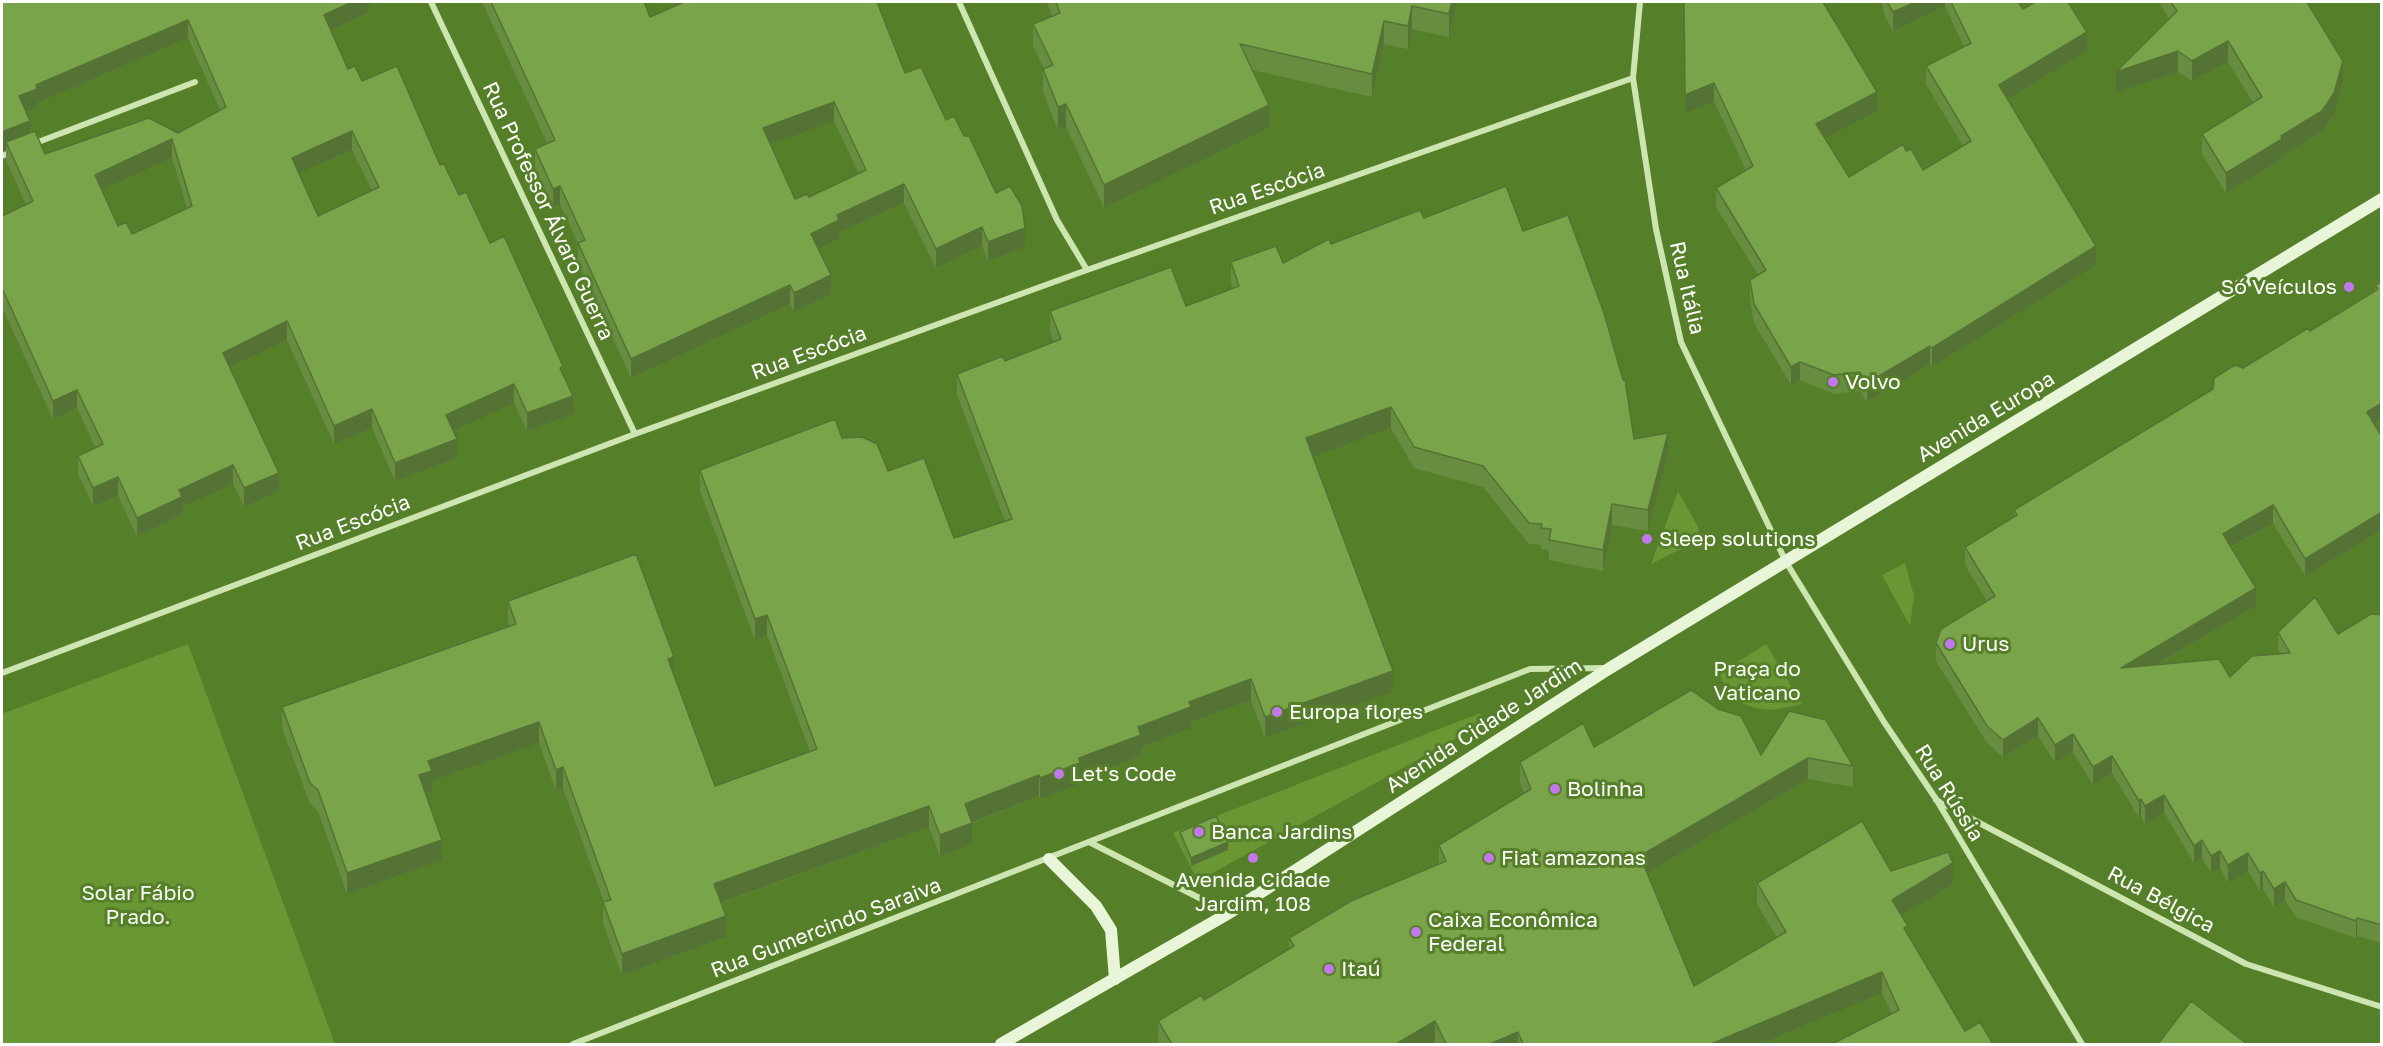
<!DOCTYPE html>
<html>
<head>
<meta charset="utf-8">
<style>
  body { margin:0 }
  #map { position:relative; width:2383px; height:1046px; overflow:hidden; background:#567f29; font-family:"Golos Text",sans-serif }
  canvas { display:block }
  .frame { position:absolute; inset:0; border:3px solid #fff; pointer-events:none }
</style>
</head>
<body>
<div id="map">
<canvas width="2383" height="1046"></canvas>
<div class="frame"></div>
</div>
<script>
const c = document.querySelector('canvas').getContext('2d');
c.lineJoin = 'round';
function fill(path, color) {
  c.fillStyle = color;
  c.fill(path, 'evenodd');
}
function shape(rows) {
  const path = new Path2D();
  for (const r of rows) {
    path.moveTo(r[0], r[1]);
    for (let i = 2; i < r.length; i += 2) path.lineTo(r[i], r[i + 1]);
  }
  return path;
}
function stroke(path, color, width, dash) {
  c.strokeStyle = color;
  c.lineWidth = width;
  c.lineCap = dash ? 'butt' : 'round';
  c.setLineDash(dash || []);
  c.stroke(path);
}
function label(font, color, halo, rows, align = 'center') {
  c.font = font + ' "Golos Text",sans-serif';
  c.lineWidth = 6;
  c.setLineDash([]);
  c.textBaseline = 'middle';
  c.strokeStyle = halo;
  c.fillStyle = color;
  for (const [text, x, y, turn = 0] of rows) {
    c.save();
    c.translate(x, y);
    c.rotate((+turn || 0) * Math.PI / 180);
    c.textAlign = isNaN(turn) ? turn : align;
    if (halo) c.strokeText(text, 0, 0);
    c.fillText(text, 0, 0);
    c.restore();
  }
}
const green = shape([
  [1678,491,1698,527,1699,540,1651,564],
  [1905,563,1914,596,1910,626,1882,575],
  [188,644,335,1044,2,1044,2,714],
  [1766,644,1802,704,1772,710,1755,708,1744,704,1730,693,1722,681,1720,673],
  [1480,713,1486,722,1198,881,1173,833]
]);
const street = shape([
  [431,2,635,434],
  [959,2,1057,220,1087,270],
  [1640,2,1633,78,1656,229,1681,342,1786,562,1884,722,1936,799,2082,1044],
  [33,144,195,82],
  [2,156,12,152],
  [2,673,635,434,1087,270,1633,78],
  [1936,800,2246,964,2382,1007],
  [1091,843,1229,913],
  [573,1044,1530,669,1607,668]
]);
const secondary = shape([
  [1049,859,1096,906,1111,930,1115,979],
  [1001,1044,1229,913,1610,668,2382,199]
]);
const wall = shape([
  [2,2,369,2,369,12,331,30,348,69,362,81,440,165,490,243,563,374,573,414,527,431,514,403,453,430,457,458,395,481,372,428,334,444,287,340,230,368,279,491,244,507,233,484,182,507,182,515,137,536,118,496,93,506,78,474,78,456,95,447,77,408,53,419,2,307,2,216,26,205,6,160,6,149,2,151],
  [188,38,220,110,178,133,45,154,30,132,26,112,37,107,37,103],
  [352,150,372,191,318,216,299,173],
  [172,158,187,208,132,234,118,226,102,190],
  [482,2,644,2,650,17,905,73,946,120,996,193,1025,247,988,261,982,246,936,268,904,203,839,232,839,239,819,249,831,294,794,312,790,304,631,378,578,262,578,244,560,204,553,207,535,168,535,149,547,143],
  [834,121,859,174,809,197,795,199,770,144],
  [1047,2,1457,2,1449,37,1412,29,1408,49,1384,44,1372,97,1252,70,1269,128,1104,208,1066,127,1058,130,1043,92,1043,69,1044,69,1033,46,1033,24,1052,16],
  [1684,2,1877,111,1825,138,1849,177,1906,151,1923,170,1963,146,1926,84,1926,66,1964,47,1945,6,1893,31,1884,14,1882,2,2018,2,2023,9,2087,51,2007,99,2096,265,1932,367,1930,364,1867,402,1860,391,1834,394,1800,380,1791,385,1754,323,1750,298,1750,280,1758,275,1716,207,1716,188,1746,170,1714,101,1685,114],
  [2159,2,2307,2,2343,82,2334,114,2322,131,2282,156,2282,159,2226,193,2202,154,2202,134,2253,103,2228,62,2192,81,2178,72,2116,92,2169,19],
  [1424,218,1523,231,1634,439,1668,453,1648,531,1612,525,1603,571,1549,560,1549,550,1541,549,1541,545,1529,544,1483,487,1414,468,1391,428,1313,456,1393,692,1265,738,1251,700,1191,722,1191,728,1141,747,1141,756,1080,779,1080,784,1040,799,1039,796,972,823,972,844,940,856,929,827,721,903,726,937,622,975,603,923,603,902,604,902,563,788,556,791,539,743,432,781,432,791,426,794,442,860,347,894,318,811,310,804,282,728,282,707,509,626,508,622,508,601,674,676,715,786,810,752,767,635,755,640,700,491,700,470,842,438,888,471,954,538,1005,521,957,395,957,374,1005,361,1054,342,1050,332,1050,311,1186,306,1233,289,1231,283,1231,262,1283,263,1331,244],
  [2382,282,2382,420,2374,425,2382,437,2382,530,2305,576,2273,523,2231,547,2256,606,2156,665,2230,677,2280,654,2278,649,2278,632,2338,634,2382,615,2382,943,2357,936,2356,938,2296,917,2285,900,2274,907,2263,889,2260,891,2248,871,2228,883,2220,868,2211,873,2202,858,2194,863,2164,812,2145,824,2141,817,2139,818,2112,773,2093,785,2073,752,2055,763,2038,736,2003,757,1987,743,1936,661,1936,643,1987,601,1965,565,1965,547,2014,516,2014,510,2213,389,2243,368,2310,331,2375,291,2375,285],
  [1789,711,1853,766,1853,787,1808,779,1647,873,1694,986,1777,938,1757,904,1757,883,1891,871,1953,884,1901,915,1908,934,1965,1031,1993,1044,1892,1014,1882,993,1760,1044,1437,1044,1435,1042,1431,1044,1159,1044,1158,1042,1158,1021,1204,1000,1289,949,1289,938,1439,863,1439,845,1524,793,1520,783,1520,762,1594,747,1761,755],
  [1180,832,1228,850,1191,866,1180,839]
]);
const shadedWall = shape([
  [352,2,369,2,369,12,324,33,324,15],
  [1452,2,1457,2,1449,37,1449,14],
  [1916,2,1945,2,1945,6,1893,31,1893,12],
  [1412,6,1412,29,1408,49,1408,26],
  [188,20,188,38,37,103,37,107,19,115,19,96,36,85],
  [1384,21,1384,44,1372,97,1372,74],
  [2087,32,2087,51,1999,104,1999,85],
  [2228,41,2228,62,2192,81,2192,61],
  [2178,51,2178,72,2116,92,2116,72],
  [2343,61,2343,82,2334,114,2322,131,2282,156,2282,159,2226,193,2226,173,2281,136],
  [1714,83,1714,101,1685,114,1685,95],
  [1877,92,1877,111,1816,143,1816,124],
  [834,102,834,121,763,147,763,128],
  [1066,104,1066,127,1058,130,1058,107],
  [1269,105,1269,128,1104,208,1104,185],
  [30,121,30,140,6,142,6,149,2,151,2,132],
  [352,131,352,150,292,176,292,158],
  [172,139,172,158,95,193,95,175],
  [904,184,904,203,839,232,839,239,811,253,811,234,837,215],
  [560,186,560,204,553,207,553,189],
  [982,227,982,246,936,268,936,249],
  [1025,228,1025,247,988,261,988,242],
  [2096,246,2096,265,1932,367,1932,348],
  [831,275,831,294,794,312,794,293],
  [790,285,790,304,631,378,631,359],
  [287,321,287,340,223,371,223,353],
  [1930,346,1930,364,1867,402,1867,383],
  [1800,362,1800,380,1791,385,1791,367],
  [514,384,514,403,446,434,446,415],
  [77,390,77,408,53,419,53,401],
  [573,396,573,414,527,431,527,413],
  [2382,403,2382,420,2367,429,2367,412],
  [1391,407,1391,428,1306,459,1306,438],
  [372,409,372,428,334,444,334,426],
  [1668,433,1668,453,1648,531,1648,510],
  [457,439,457,458,395,481,395,463],
  [233,465,233,484,182,507,182,515,137,536,137,518,179,490],
  [279,473,279,491,244,507,244,488],
  [118,477,118,496,93,506,93,488],
  [1612,504,1612,525,1603,571,1603,550],
  [2273,505,2273,523,2223,551,2223,534],
  [2382,512,2382,530,2305,576,2305,559],
  [2256,588,2256,606,2121,685,2121,668],
  [767,615,767,635,755,640,755,619],
  [674,657,674,678,668,659],
  [1393,671,1393,692,1265,738,1265,717],
  [1251,679,1251,700,1191,722,1191,728,1141,747,1141,756,1080,779,1080,784,1040,799,1040,778,1138,727,1189,702],
  [2038,718,2038,736,2003,757,2003,740],
  [539,722,539,743,432,781,432,791,419,796,419,775,428,761],
  [2073,734,2073,752,2055,763,2055,745],
  [2112,756,2112,773,2093,785,2093,767],
  [1808,758,1808,779,1640,877,1640,856],
  [563,767,563,788,556,791,556,770],
  [1039,775,1039,796,965,825,965,804],
  [2164,795,2164,812,2145,824,2145,806],
  [2141,799,2141,817,2139,818,2139,801],
  [929,806,929,827,714,905,714,884],
  [972,823,972,844,940,856,940,835],
  [442,840,442,860,347,894,347,873],
  [2202,840,2202,858,2194,863,2194,846],
  [1228,842,1228,850,1191,866,1191,858],
  [2220,851,2220,868,2211,873,2211,856],
  [2248,853,2248,871,2228,883,2228,865],
  [1953,863,1953,884,1892,921,1892,900],
  [2263,871,2263,889,2260,891,2260,873],
  [2285,882,2285,900,2274,907,2274,889],
  [726,916,726,937,622,975,622,954],
  [2357,918,2357,936,2356,938,2356,921],
  [1882,972,1882,993,1760,1044,1711,1044],
  [1435,1021,1435,1042,1431,1044,1396,1044],
  [1518,1032,1518,1044,1490,1044]
]);
const building = shape([
  [2,2,352,2,324,15,348,69,355,66,362,81,397,66,440,165,444,164,459,195,466,192,490,243,504,236,563,366,560,368,573,396,527,413,514,384,446,415,457,439,395,463,372,409,334,426,287,321,223,353,279,473,244,488,233,465,179,490,182,497,137,518,118,477,93,488,78,456,103,444,77,390,53,401,2,288,2,216,33,201,6,142,35,131,45,154,149,118,178,133,226,107,188,20,36,85,37,89,19,96,30,121,2,132,2,2],
  [352,131,379,187,318,216,292,158,352,131],
  [172,139,192,206,132,234,126,222,118,226,95,175,172,139],
  [491,2,644,2,650,17,684,2,877,2,905,73,921,67,946,120,954,116,964,136,969,136,996,193,1010,186,1022,206,1025,228,988,242,982,227,936,249,904,184,837,215,839,220,811,234,831,275,794,293,790,285,631,359,578,243,585,240,560,186,553,189,535,149,555,140,491,2],
  [834,102,866,170,809,197,807,194,795,199,763,128,834,102],
  [1056,2,1452,2,1449,14,1412,6,1408,26,1384,21,1372,74,1240,44,1269,105,1104,185,1066,104,1058,107,1043,69,1053,65,1033,24,1060,13,1056,2],
  [1684,2,1823,2,1877,92,1816,124,1849,177,1903,144,1906,151,1911,149,1923,170,1971,141,1926,66,1971,43,1951,2,2018,2,2023,9,2035,2,2068,2,2087,32,1999,85,2096,246,1932,348,1930,346,1867,383,1860,372,1834,375,1800,362,1791,367,1754,304,1750,280,1766,270,1716,188,1753,166,1714,83,1685,95,1684,2],
  [1887,2,1916,2,1893,12,1887,2],
  [2171,2,2307,2,2343,61,2334,93,2322,111,2281,136,2282,139,2226,173,2202,134,2262,97,2228,41,2192,61,2178,51,2116,72,2177,11,2171,2],
  [1506,186,1523,231,1568,215,1604,313,1623,380,1625,380,1634,439,1668,433,1648,510,1612,504,1603,550,1549,540,1551,529,1541,528,1542,524,1529,523,1483,466,1414,447,1391,407,1306,438,1393,671,1265,717,1251,679,1189,702,1191,707,1138,727,1141,735,1079,758,1080,763,1040,778,1039,775,965,804,972,823,940,835,929,806,714,884,726,916,622,954,603,902,611,900,563,767,556,770,539,722,428,761,432,771,419,775,442,840,347,873,318,790,310,783,282,707,516,624,508,601,636,554,674,657,668,659,715,786,817,749,767,615,755,619,700,470,835,419,842,438,862,437,877,444,888,471,924,458,954,538,1012,519,957,374,1003,356,1005,361,1061,339,1050,311,1171,267,1186,306,1239,286,1231,262,1276,246,1283,263,1329,239,1331,244,1420,210,1424,218,1506,186],
  [2382,282,2382,403,2367,412,2382,437,2382,512,2305,559,2273,505,2223,534,2256,588,2121,668,2219,659,2230,677,2252,656,2290,653,2278,632,2315,597,2338,634,2371,614,2382,615,2382,925,2357,918,2356,921,2296,900,2285,882,2274,889,2263,871,2260,873,2248,853,2228,865,2220,851,2211,856,2202,840,2194,846,2164,795,2145,806,2141,799,2139,801,2112,756,2093,767,2073,734,2055,745,2038,718,2003,740,1987,726,1936,643,1941,629,1995,596,1965,547,2017,515,2014,510,2213,389,2214,378,2235,365,2243,368,2308,328,2310,331,2378,289,2375,285,2382,282],
  [1691,690,1718,709,1741,716,1761,755,1789,711,1826,720,1853,766,1808,758,1640,856,1694,986,1786,932,1757,883,1862,821,1891,871,1948,852,1953,863,1892,900,1908,926,1904,928,1965,1031,1980,1022,1993,1044,1832,1044,1899,1010,1882,972,1711,1044,1523,1044,1518,1032,1490,1044,1446,1044,1435,1021,1396,1044,1172,1044,1158,1021,1201,995,1204,1000,1294,946,1289,938,1351,901,1446,861,1439,845,1531,789,1520,762,1583,723,1594,747,1691,690],
  [1216,816,1228,842,1191,858,1180,832,1216,816],
  [2191,1001,2247,1044,2158,1044,2191,1001]
]);
const markers = [
  [2349,287,6,"#c178ec"],
  [1833,382,6,"#c178ec"],
  [1647,539,6,"#c178ec"],
  [1950,644,6,"#c178ec"],
  [1277,712,6,"#c178ec"],
  [1059,774,6,"#c178ec"],
  [1555,789,6,"#c178ec"],
  [1199,832,6,"#c178ec"],
  [1253,858,6,"#c178ec"],
  [1489,858,6,"#c178ec"],
  [1416,932,6,"#c178ec"],
  [1329,969,6,"#c178ec"]
];
const streetNames = [
  ["Rua Escócia",1267,189,-19],
  ["Rua Professor Álvaro Guerra",548,211,65],
  ["Rua Itália",1687,288,77],
  ["Rua Escócia",809,353,-20],
  ["Avenida Europa",1986,417,-31],
  ["Rua Escócia",353,523,-21],
  ["Avenida Cidade Jardim",1484,726,-33],
  ["Rua Rússia",1949,793,58],
  ["Rua Bélgica",2161,900,28],
  ["Rua Gumercindo Saraiva",826,928,-21]
];
const poiNames = [
  ["Só Veículos",2337,287,"right"],
  ["Volvo",1845,382],
  ["Sleep solutions",1659,539],
  ["Urus",1962,644],
  ["Europa flores",1289,712],
  ["Let's Code",1071,774],
  ["Bolinha",1567,789],
  ["Banca Jardins",1211,832],
  ["Fiat amazonas",1501,858],
  ["Avenida Cidade",1253,880,"center"],
  ["Jardim, 108",1253,904,"center"],
  ["Caixa Econômica",1428,920],
  ["Federal",1428,944],
  ["Itaú",1341,969]
];
const parkNames = [
  ["Praça do",1757,669],
  ["Vaticano",1757,693],
  ["Solar Fábio",138,893],
  ["Prado.",138,917]
];
fill(green, '#689734');
stroke(street, '#cde5b0', 6);
stroke(secondary, '#e8f5d9', 12);
fill(wall, '#688d40');
fill(shadedWall, '#557334');
fill(building, '#79a44a');
stroke(building, '#557334', 1.5);
for (const [x, y, r, color] of markers) {
  const dot = new Path2D();
  dot.arc(x, y, r, 0, 2 * Math.PI);
  c.fillStyle = color;
  c.fill(dot);
  stroke(dot, '#567f29', 2);
}
label('21px', '#fff', '#567f29', streetNames);
label('21px', '#fff', '#567f29', poiNames, 'left');
label('21px', '#f7fcf2', '#567f29', parkNames);
</script>
</body>
</html>
